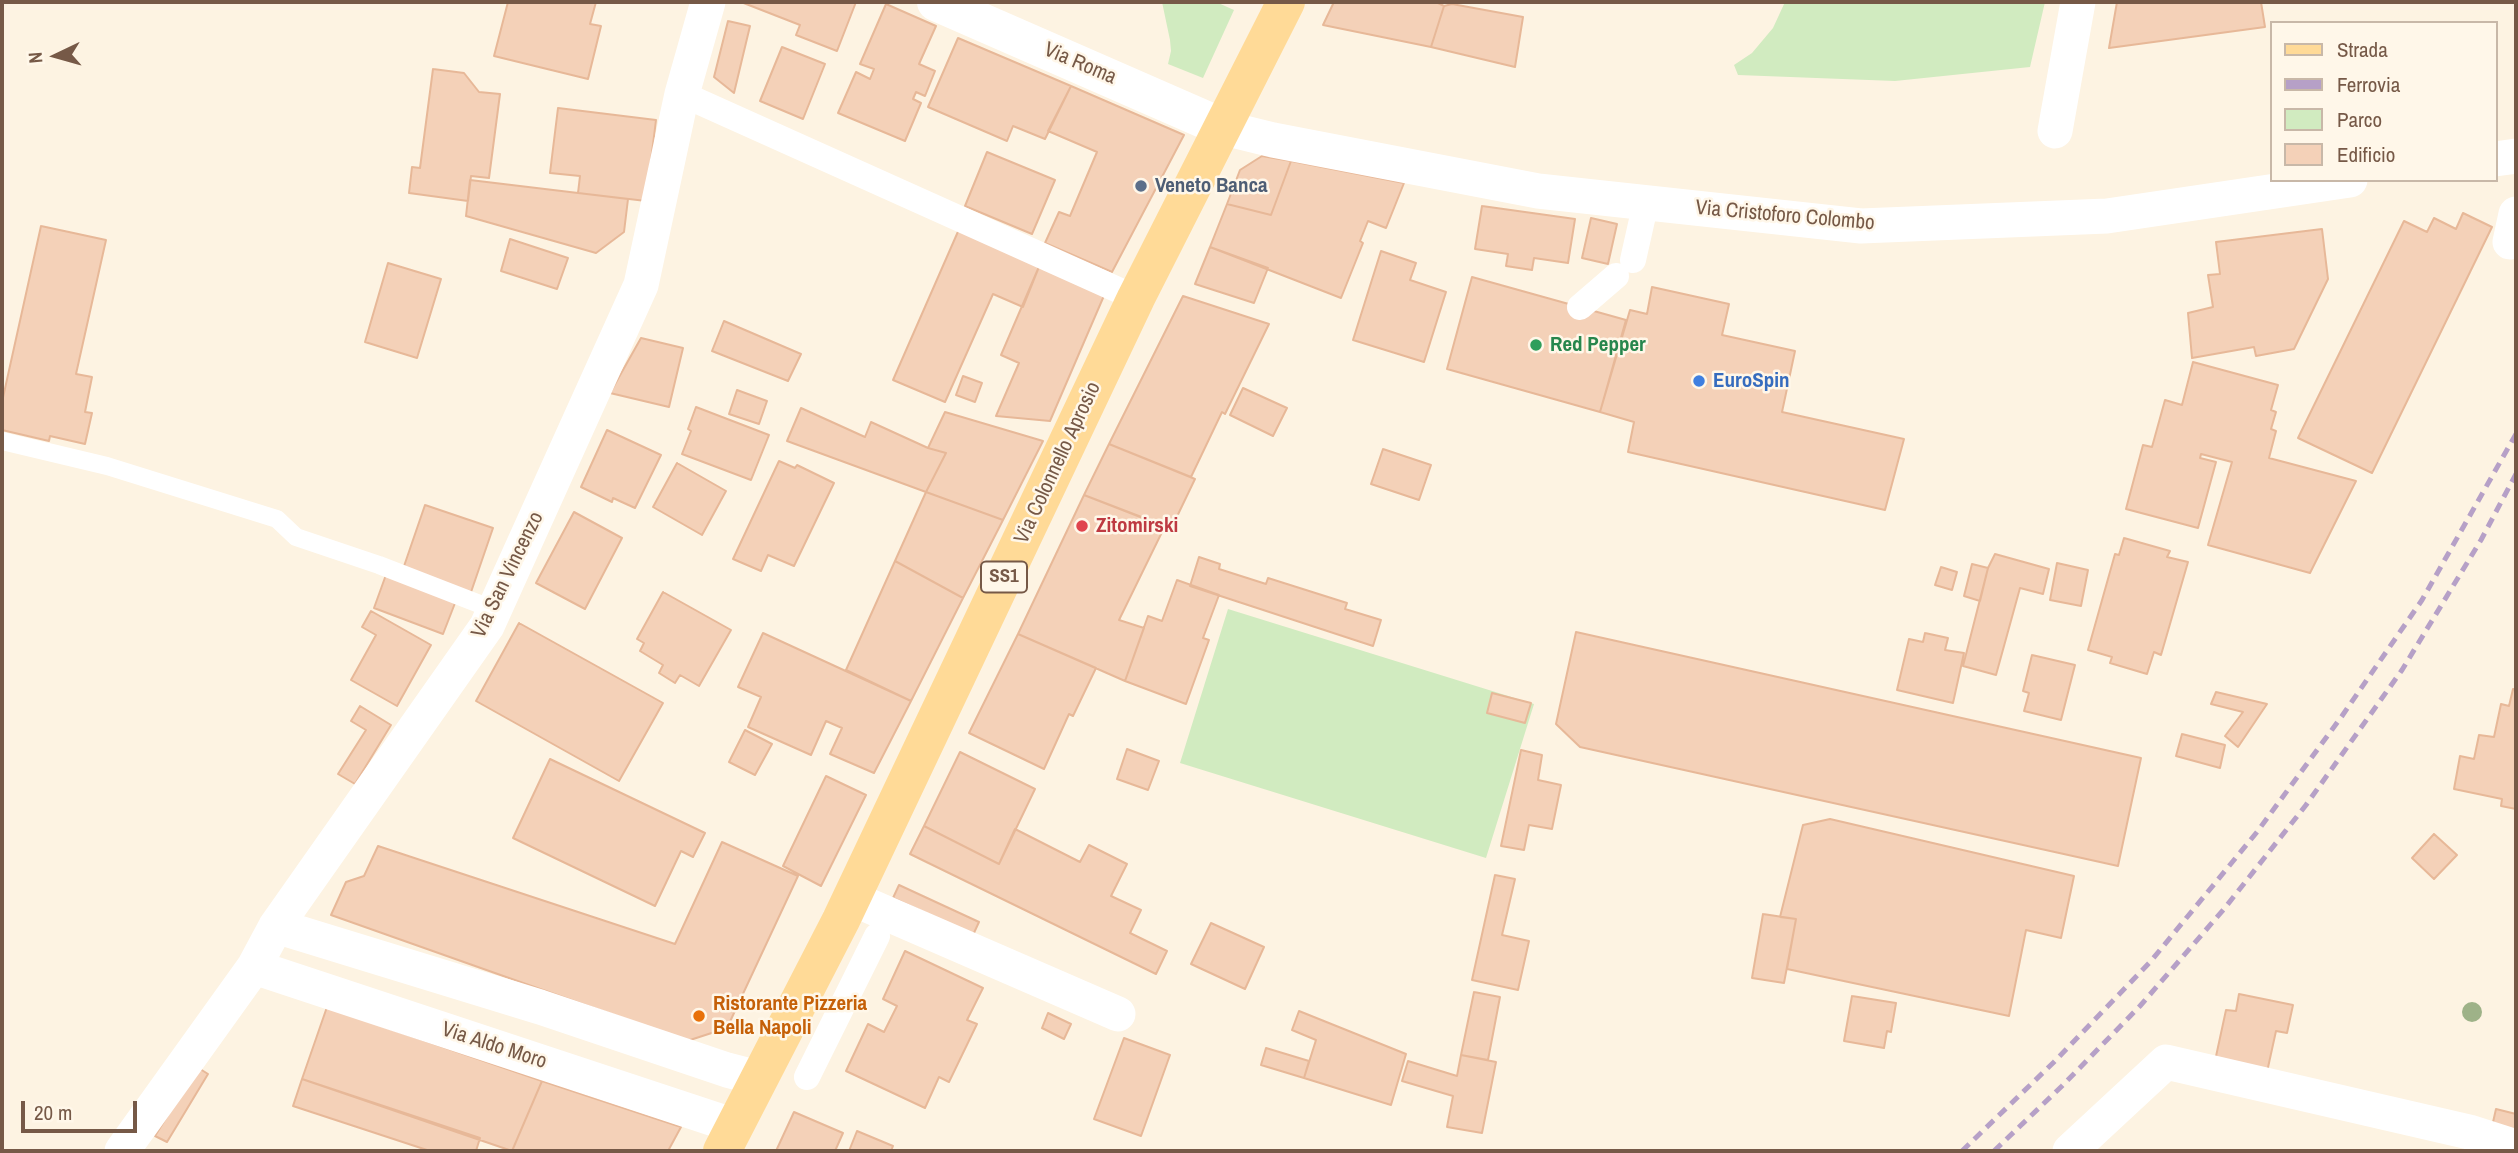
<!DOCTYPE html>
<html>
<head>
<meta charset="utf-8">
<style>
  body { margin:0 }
  #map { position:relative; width:2518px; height:1153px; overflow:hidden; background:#fdf3e2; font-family:"Archivo Narrow",sans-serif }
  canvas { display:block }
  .frame { position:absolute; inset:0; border:4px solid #765947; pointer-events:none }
  .legend { position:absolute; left:2270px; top:21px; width:228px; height:161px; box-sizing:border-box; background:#fff7e9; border:2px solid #c8b8a8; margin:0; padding:9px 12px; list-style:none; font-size:21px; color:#765947 }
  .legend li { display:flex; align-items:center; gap:14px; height:35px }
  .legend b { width:35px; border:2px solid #c8b8a8 }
  .north { position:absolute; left:21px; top:21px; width:70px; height:70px; -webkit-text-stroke:5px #fff7e9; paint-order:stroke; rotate:265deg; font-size:19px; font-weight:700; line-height:28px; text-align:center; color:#765947 }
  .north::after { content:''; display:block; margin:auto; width:24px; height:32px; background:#765947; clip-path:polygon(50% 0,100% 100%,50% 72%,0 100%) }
  .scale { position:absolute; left:21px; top:1101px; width:116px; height:32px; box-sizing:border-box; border:4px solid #765947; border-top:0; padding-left:9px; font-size:21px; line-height:24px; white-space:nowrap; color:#765947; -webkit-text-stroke:5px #fff7e9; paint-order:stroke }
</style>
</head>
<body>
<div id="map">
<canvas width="2518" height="1153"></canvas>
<div class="frame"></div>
<ul class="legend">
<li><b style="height:9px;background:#ffda97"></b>Strada</li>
<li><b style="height:9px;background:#b6a0c7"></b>Ferrovia</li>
<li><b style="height:19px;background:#d1ebc0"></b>Parco</li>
<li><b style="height:19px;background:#f4d1b8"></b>Edificio</li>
</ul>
<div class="north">N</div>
<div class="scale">20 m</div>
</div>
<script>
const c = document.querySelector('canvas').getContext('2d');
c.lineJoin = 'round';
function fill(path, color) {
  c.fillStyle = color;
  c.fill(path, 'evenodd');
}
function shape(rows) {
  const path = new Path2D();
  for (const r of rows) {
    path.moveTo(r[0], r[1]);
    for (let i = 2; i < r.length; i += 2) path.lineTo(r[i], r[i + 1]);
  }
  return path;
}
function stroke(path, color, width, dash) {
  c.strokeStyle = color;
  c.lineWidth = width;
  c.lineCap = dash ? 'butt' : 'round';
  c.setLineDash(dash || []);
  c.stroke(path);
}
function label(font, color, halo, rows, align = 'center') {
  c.font = font + ' "Archivo Narrow",sans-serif';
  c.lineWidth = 5;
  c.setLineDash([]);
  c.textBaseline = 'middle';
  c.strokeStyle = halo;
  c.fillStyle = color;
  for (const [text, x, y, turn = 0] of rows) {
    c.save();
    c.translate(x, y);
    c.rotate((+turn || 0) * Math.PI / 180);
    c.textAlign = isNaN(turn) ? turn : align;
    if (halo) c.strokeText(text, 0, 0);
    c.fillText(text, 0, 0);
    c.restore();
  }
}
const green = shape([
  [1162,2,1216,2,1234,10,1203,78,1168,64,1171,51,1170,40],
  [1785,2,2045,2,2030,67,1895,81,1738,75,1734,65,1752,53,1773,28],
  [1228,609,1534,704,1486,858,1180,763]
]);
const building = shape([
  [508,2,596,2,590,24,601,26,588,79,494,56,508,2],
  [741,2,856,2,837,51,796,35,800,25,741,2],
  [1334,2,1436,2,1444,6,1431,47,1323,25,1334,2],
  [2117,2,2261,2,2265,27,2109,48,2117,2],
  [886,4,936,26,919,64,935,71,925,96,916,92,913,99,921,103,905,141,838,113,856,72,870,79,874,69,860,64,886,4],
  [1452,4,1523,17,1515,67,1431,47,1444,6,1452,4],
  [728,21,750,26,734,93,714,77,728,21],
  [958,38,1071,86,1045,139,1013,126,1007,141,928,107,958,38],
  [782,47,825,64,803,119,760,101,782,47],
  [433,69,464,73,479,92,500,94,489,178,471,176,468,201,409,193,412,167,420,168,433,69],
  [1071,86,1184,135,1112,272,1045,243,1059,212,1070,216,1097,152,1048,131,1071,86],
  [558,108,656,120,646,201,578,193,580,176,550,173,558,108],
  [987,152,1055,180,1032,234,965,206,987,152],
  [1262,156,1291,161,1271,215,1227,204,1240,170,1262,156],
  [1291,161,1404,183,1386,228,1368,221,1360,241,1363,243,1341,298,1210,247,1227,204,1271,215,1291,161],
  [470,180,628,199,624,232,596,253,466,216,470,180],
  [1482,206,1575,219,1568,263,1534,258,1532,270,1506,266,1508,254,1475,249,1482,206],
  [2463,213,2492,227,2372,473,2298,438,2404,221,2427,232,2434,218,2456,229,2463,213],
  [1591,218,1617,224,1608,264,1582,258,1591,218],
  [41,226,106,240,76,374,92,377,85,412,92,413,85,444,50,436,49,441,2,430,2,402,41,226],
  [960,227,1041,262,1023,307,993,294,945,402,893,380,960,227],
  [2322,229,2328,279,2294,349,2256,356,2254,347,2192,358,2188,313,2213,307,2208,275,2220,274,2216,242,2322,229],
  [510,239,568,258,557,289,501,271,510,239],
  [1210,247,1268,268,1254,303,1195,284,1210,247],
  [1381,251,1416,263,1410,280,1446,292,1424,362,1353,340,1381,251],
  [1041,262,1106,291,1050,421,996,416,1019,363,1001,355,1041,262],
  [388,263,441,279,417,358,365,342,388,263],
  [1472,277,1626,320,1600,412,1447,369,1472,277],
  [1652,287,1729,304,1722,335,1795,351,1782,412,1904,439,1885,510,1628,452,1634,422,1600,412,1630,310,1647,314,1652,287],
  [1183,296,1269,324,1225,414,1222,412,1191,477,1109,444,1183,296],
  [724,321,801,354,788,381,712,351,724,321],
  [641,338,683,348,669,407,610,393,641,338],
  [2193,362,2278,385,2271,410,2276,412,2271,429,2276,431,2269,458,2356,481,2310,573,2208,545,2232,462,2201,454,2200,458,2216,462,2198,528,2126,509,2143,445,2152,447,2165,400,2182,405,2193,362],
  [963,376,982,383,975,402,956,395,963,376],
  [1243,388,1287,408,1273,436,1230,415,1243,388],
  [737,390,767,401,759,424,729,414,737,390],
  [696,407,769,435,751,480,682,454,691,431,688,429,696,407],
  [801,408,865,437,871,422,928,448,946,453,926,492,787,441,801,408],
  [945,412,1043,441,1003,520,926,492,946,453,928,448,945,412],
  [607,430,661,455,635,508,613,498,612,502,581,487,607,430],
  [1109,444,1195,479,1171,529,1084,495,1109,444],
  [1383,449,1431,465,1419,500,1371,484,1383,449],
  [779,461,795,468,797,465,834,483,794,566,768,555,761,571,733,559,779,461],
  [677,463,726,491,702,535,653,507,677,463],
  [926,492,1003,520,963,598,895,561,926,492],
  [1084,495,1165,526,1119,620,1144,628,1125,681,1018,634,1084,495],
  [425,505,493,528,470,595,402,572,425,505],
  [574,512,622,538,585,609,536,583,574,512],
  [2124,538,2170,551,2167,557,2188,562,2161,655,2154,652,2147,674,2110,663,2112,657,2088,650,2115,554,2119,555,2124,538],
  [1995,554,2049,569,2043,594,2020,588,1996,675,1963,666,1988,568,1995,554],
  [1199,557,1220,564,1219,569,1266,584,1268,578,1347,603,1345,609,1381,620,1373,646,1190,586,1199,557],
  [895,561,963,598,911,701,846,670,895,561],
  [2057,563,2088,570,2081,606,2050,600,2057,563],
  [1972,564,1988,568,1980,601,1964,596,1972,564],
  [1941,567,1957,572,1952,590,1935,585,1941,567],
  [387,572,457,598,443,634,374,608,387,572],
  [1177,580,1219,595,1203,638,1209,640,1186,704,1125,681,1148,616,1162,621,1177,580],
  [663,592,731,630,699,686,680,675,675,683,659,673,663,665,640,651,644,643,637,639,663,592],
  [371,611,431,645,397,706,351,680,376,635,362,627,371,611],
  [519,623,663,703,619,781,476,701,519,623],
  [1576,632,2141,758,2118,866,1580,747,1556,724,1576,632],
  [763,633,911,701,874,773,830,754,842,728,826,721,811,755,748,727,761,697,738,687,763,633],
  [1925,633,1948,638,1945,650,1964,653,1953,703,1897,690,1909,639,1923,642,1925,633],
  [1018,634,1096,668,1073,716,1069,714,1044,769,969,733,1018,634],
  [2032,655,2075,665,2061,720,2024,711,2029,693,2023,691,2032,655],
  [2513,689,2516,690,2516,809,2501,806,2502,799,2454,789,2460,756,2474,759,2479,735,2494,737,2501,704,2509,706,2513,689],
  [2216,692,2267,704,2238,747,2225,736,2243,712,2211,704,2216,692],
  [1492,693,1531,703,1525,723,1487,713,1492,693],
  [360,706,391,725,355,784,338,774,366,730,351,721,360,706],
  [745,730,772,744,755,775,729,762,745,730],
  [2182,734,2225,745,2220,768,2176,756,2182,734],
  [1127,749,1159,761,1148,790,1117,779,1127,749],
  [1521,750,1542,755,1538,780,1561,785,1552,829,1529,825,1524,850,1501,846,1521,750],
  [960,752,1035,789,999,864,924,826,960,752],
  [550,759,705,833,693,857,681,851,655,906,513,838,550,759],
  [826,776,866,795,821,886,783,866,826,776],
  [1830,819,2074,876,2061,938,2026,930,2009,1016,1787,969,1796,919,1780,917,1803,825,1830,819],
  [924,826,999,864,1015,829,1080,862,1089,845,1127,864,1111,896,1141,910,1130,933,1167,951,1156,974,910,854,924,826],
  [2434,834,2457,855,2434,879,2412,858,2434,834],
  [722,842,798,876,727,1028,687,1041,331,915,346,882,364,876,378,846,675,944,722,842],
  [1495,875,1515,879,1502,935,1529,941,1518,990,1472,980,1495,875],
  [899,885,979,922,973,935,893,898,899,885],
  [1763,914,1796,919,1784,983,1752,978,1763,914],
  [1211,923,1264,947,1245,989,1191,964,1211,923],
  [905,951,983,988,967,1020,977,1024,949,1082,939,1077,925,1108,846,1071,868,1024,884,1032,897,1006,883,999,905,951],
  [1474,992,1500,997,1488,1060,1461,1055,1474,992],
  [2239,994,2293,1005,2287,1033,2276,1031,2267,1072,2215,1061,2226,1010,2236,1011,2239,994],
  [1852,996,1896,1003,1891,1032,1887,1031,1884,1048,1844,1041,1852,996],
  [327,1007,542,1081,512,1151,302,1079,327,1007],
  [1299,1011,1406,1054,1391,1105,1304,1078,1316,1040,1292,1030,1299,1011],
  [1048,1013,1071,1024,1064,1039,1042,1028,1048,1013],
  [1124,1038,1170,1055,1141,1136,1094,1119,1124,1038],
  [1266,1048,1309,1061,1304,1078,1261,1065,1266,1048],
  [1461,1055,1496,1062,1482,1133,1447,1127,1453,1096,1402,1081,1408,1061,1457,1076,1461,1055],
  [197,1067,208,1074,167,1142,155,1136,197,1067],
  [302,1079,480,1138,476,1151,430,1151,293,1106,302,1079],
  [542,1081,681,1127,668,1151,512,1151,542,1081],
  [2496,1109,2516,1114,2516,1137,2491,1131,2496,1109],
  [794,1112,843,1133,835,1151,776,1151,794,1112],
  [857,1131,893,1146,891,1151,849,1151,857,1131]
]);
const service = shape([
  [2,441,107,466,277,519,296,537,379,565,495,610]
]);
const pedestrian = shape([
  [682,94,1136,298],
  [1633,260,1646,202],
  [1580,307,1616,276],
  [807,1077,877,936]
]);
const minor = shape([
  [1224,128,1273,140,1538,191,1861,226,2107,216,2350,180],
  [2055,131,2078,2],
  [2495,159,2516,156],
  [2510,242,2516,214],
  [851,898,1118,1014],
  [276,926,540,1007,727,1070,758,1078],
  [254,967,735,1126],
  [122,1151,254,967,276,926,487,626,641,285,682,94,708,2],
  [2070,1151,2166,1062,2469,1132,2516,1147]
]);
const secondary = shape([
  [936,2,1224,128]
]);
const primary = shape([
  [722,1151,841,920,1136,298,1286,2]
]);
const rail = shape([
  [1962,1151,2054,1062,2151,961,2257,832,2342,716,2422,600,2516,434],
  [1994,1151,2062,1086,2140,1006,2224,909,2306,805,2402,670,2481,540,2516,474]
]);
const trees = [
  [2472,1012]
];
const markers = [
  [1141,186,7,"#5c6f8a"],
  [1536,345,7,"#2e9e5b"],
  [1699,381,7,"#3f7fe0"],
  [1082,526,7,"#e0444e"],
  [699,1016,7,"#e8710a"]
];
const shields = [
  [1004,577,46]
];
const shieldNames = [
  ["SS1",1004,577]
];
const streetNames = [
  ["Via Roma",1080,64,23],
  ["Via Cristoforo Colombo",1785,216,5],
  ["Via Colonnello Aprosio",1058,463,-65],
  ["Via San Vincenzo",508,575,-64],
  ["Via Aldo Moro",494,1046,18]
];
const serviceNames = [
  ["Veneto Banca",1155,186]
];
const leisureNames = [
  ["Red Pepper",1550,345]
];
const shopNames = [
  ["EuroSpin",1713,381]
];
const healthNames = [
  ["Zitomirski",1096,526]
];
const foodNames = [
  ["Ristorante Pizzeria",713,1004],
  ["Bella Napoli",713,1028]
];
fill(green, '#d1ebc0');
fill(building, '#f4d1b8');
stroke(building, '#e7b898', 2);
stroke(service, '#fff', 18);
stroke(pedestrian, '#fff', 26);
stroke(minor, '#fff', 35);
stroke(secondary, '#fff', 38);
stroke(primary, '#ffda97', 38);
stroke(rail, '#b6a0c7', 5, [10, 7]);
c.fillStyle = '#9eb288';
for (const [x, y] of trees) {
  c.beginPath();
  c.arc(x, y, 10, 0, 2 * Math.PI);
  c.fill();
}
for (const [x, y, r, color] of markers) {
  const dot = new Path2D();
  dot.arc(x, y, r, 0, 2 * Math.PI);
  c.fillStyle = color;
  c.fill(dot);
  stroke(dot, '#fff7e9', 2.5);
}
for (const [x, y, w] of shields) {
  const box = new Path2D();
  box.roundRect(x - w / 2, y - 15.5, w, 31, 5);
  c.fillStyle = '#fff7e9';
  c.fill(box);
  stroke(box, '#765947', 2);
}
label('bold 19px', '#765947', null, shieldNames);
label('21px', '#765947', '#fff7e9', streetNames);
label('bold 21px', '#4e5e75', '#fff7e9', serviceNames, 'left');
label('bold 21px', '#27864d', '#fff7e9', leisureNames, 'left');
label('bold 21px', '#366cbe', '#fff7e9', shopNames, 'left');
label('bold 21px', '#be3a42', '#fff7e9', healthNames, 'left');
label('bold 21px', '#c56008', '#fff7e9', foodNames, 'left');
</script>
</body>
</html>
